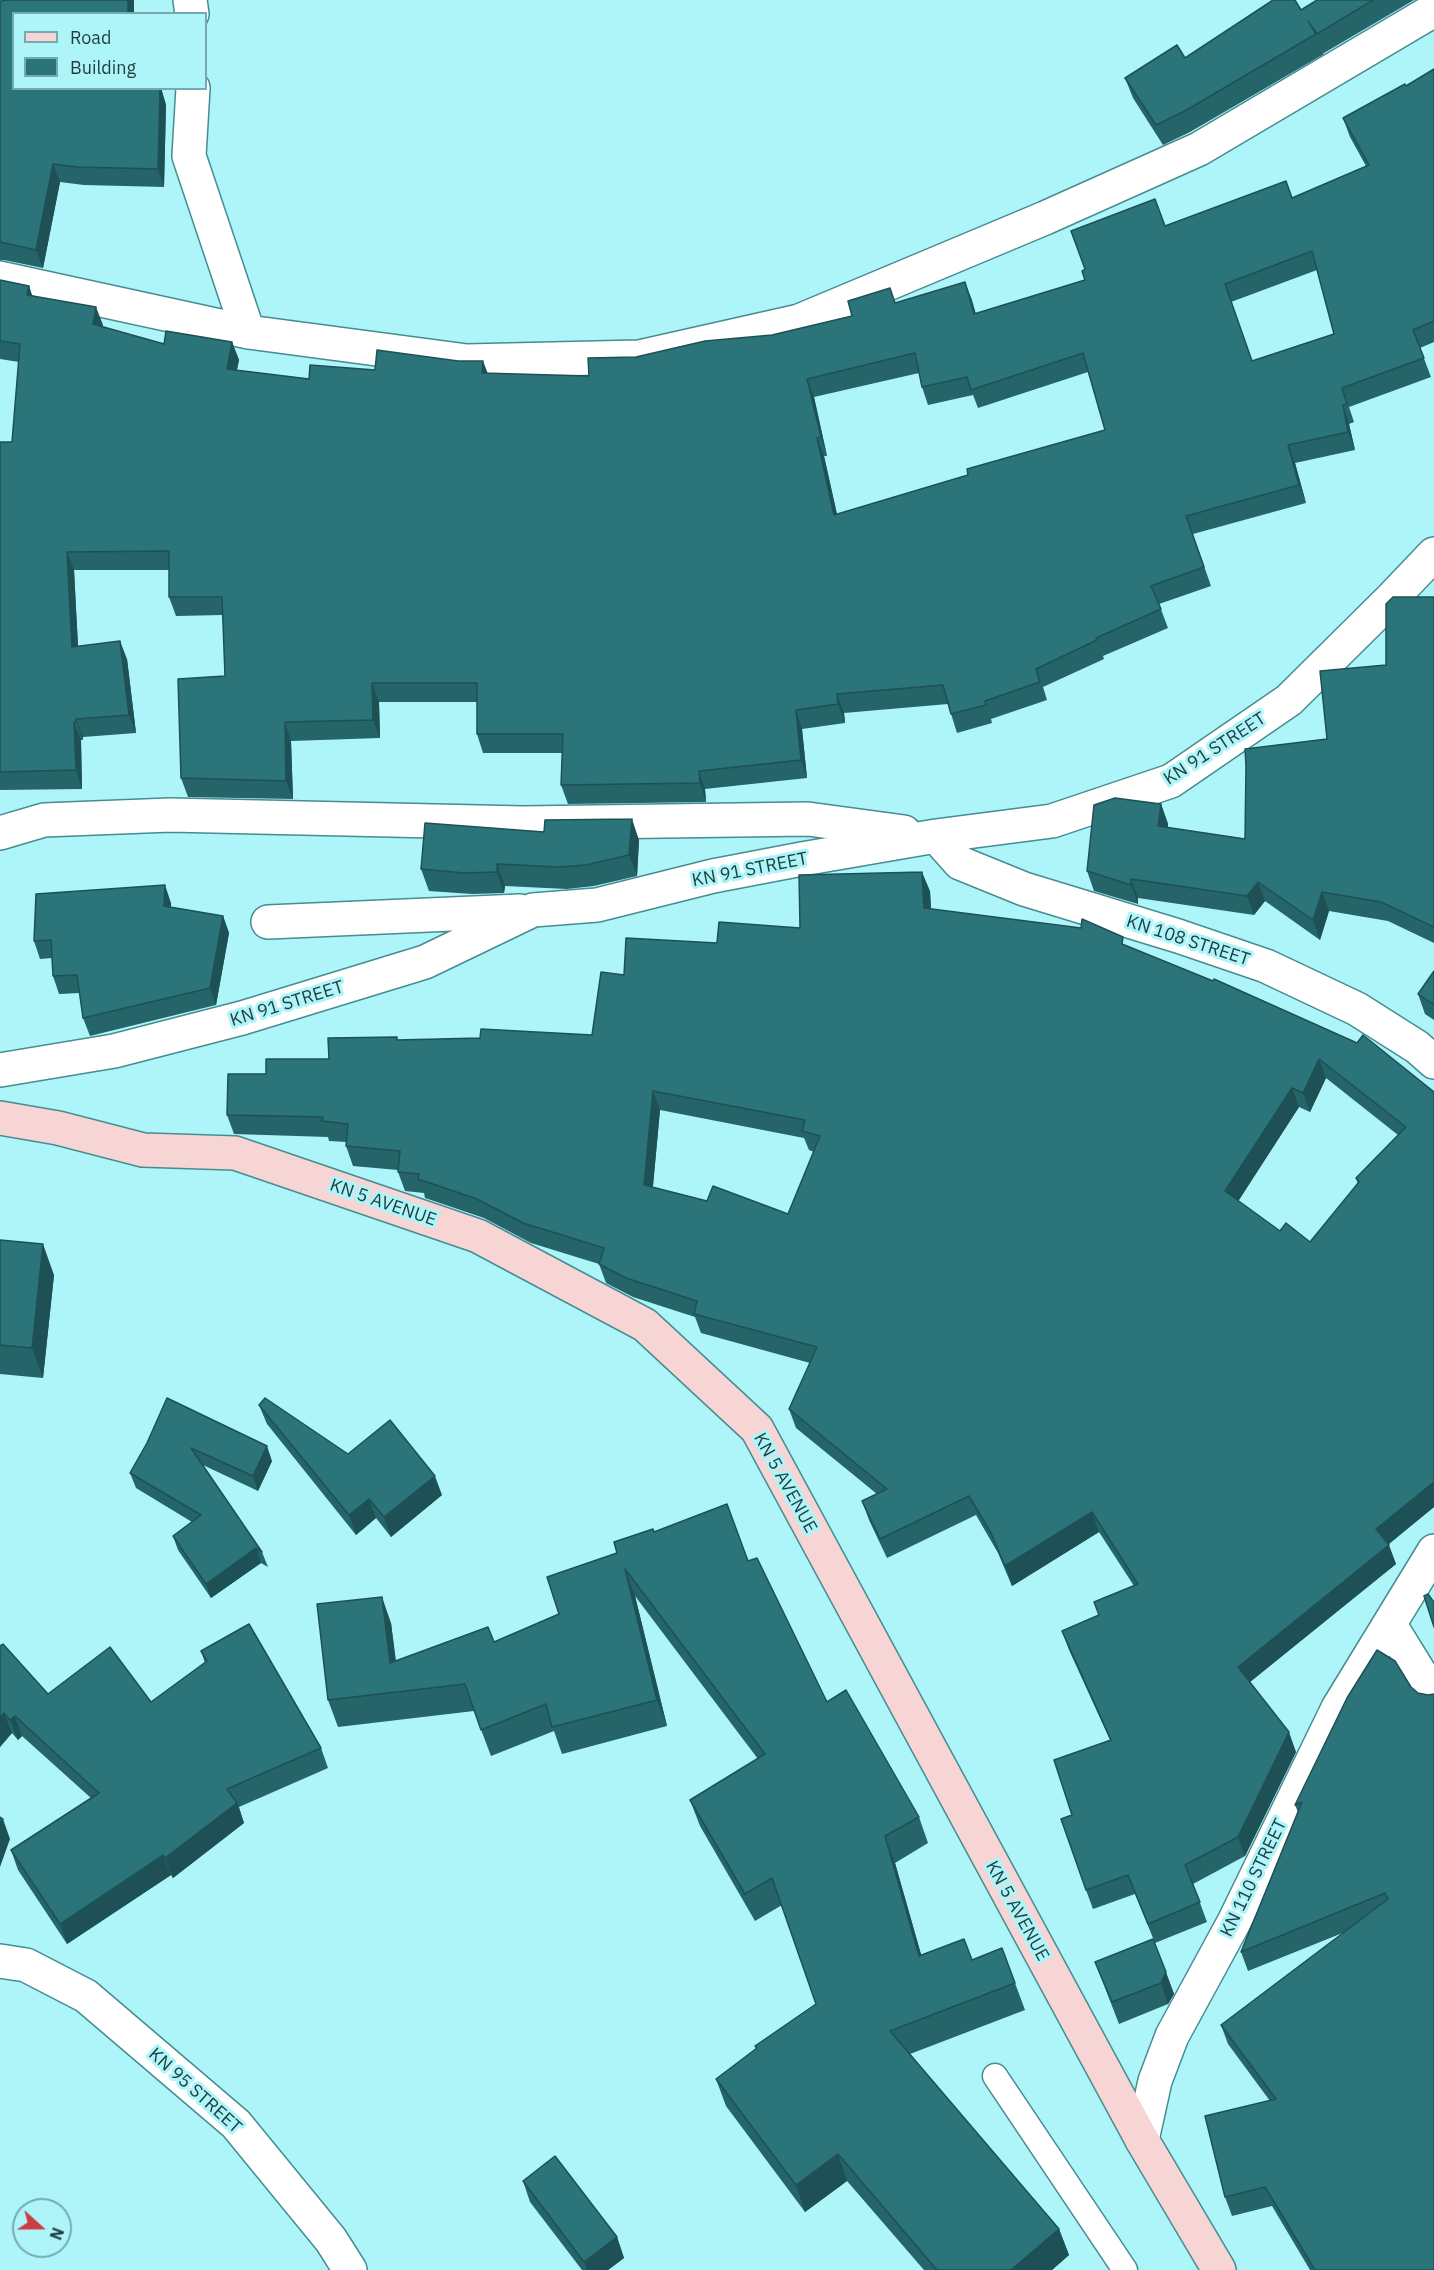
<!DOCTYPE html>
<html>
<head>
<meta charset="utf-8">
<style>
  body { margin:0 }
  #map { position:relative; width:1434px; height:2270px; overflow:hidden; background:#aef5fa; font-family:"IBM Plex Sans",sans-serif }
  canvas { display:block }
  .legend { position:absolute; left:12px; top:12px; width:195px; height:78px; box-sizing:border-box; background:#aef5fa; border:2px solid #75abaf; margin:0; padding:8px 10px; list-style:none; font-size:18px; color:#1f3d3f }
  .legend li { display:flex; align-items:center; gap:12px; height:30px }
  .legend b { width:30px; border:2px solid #75abaf }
  .north { position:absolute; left:12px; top:2198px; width:60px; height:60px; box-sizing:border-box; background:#aef5fa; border:2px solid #75abaf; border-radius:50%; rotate:111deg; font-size:16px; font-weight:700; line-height:24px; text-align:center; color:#1f3d3f }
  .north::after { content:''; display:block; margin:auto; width:21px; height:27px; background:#cd3d47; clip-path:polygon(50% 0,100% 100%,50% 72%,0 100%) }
</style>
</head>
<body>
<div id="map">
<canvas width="1434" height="2270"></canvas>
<ul class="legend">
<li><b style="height:8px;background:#f8d5d5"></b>Road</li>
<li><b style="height:16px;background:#2b7479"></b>Building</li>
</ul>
<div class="north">N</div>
</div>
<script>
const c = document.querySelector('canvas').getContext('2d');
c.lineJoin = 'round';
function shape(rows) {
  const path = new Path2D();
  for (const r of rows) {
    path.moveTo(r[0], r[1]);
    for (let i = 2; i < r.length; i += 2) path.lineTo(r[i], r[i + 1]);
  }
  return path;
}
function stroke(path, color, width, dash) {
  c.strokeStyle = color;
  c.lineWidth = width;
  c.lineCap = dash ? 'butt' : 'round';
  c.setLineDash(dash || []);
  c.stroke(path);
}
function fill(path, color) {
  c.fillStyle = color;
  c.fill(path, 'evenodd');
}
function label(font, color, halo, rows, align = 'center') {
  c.font = font + ' "IBM Plex Sans",sans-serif';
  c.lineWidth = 6;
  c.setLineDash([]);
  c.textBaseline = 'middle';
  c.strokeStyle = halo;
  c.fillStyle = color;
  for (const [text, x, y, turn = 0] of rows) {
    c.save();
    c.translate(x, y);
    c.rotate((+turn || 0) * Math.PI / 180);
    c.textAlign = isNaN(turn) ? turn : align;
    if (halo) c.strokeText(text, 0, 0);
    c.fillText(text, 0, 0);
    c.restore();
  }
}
const lane = shape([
  [995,2076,1125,2270]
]);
const street = shape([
  [190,0,192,14],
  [193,88,189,156,248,332],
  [0,278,248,332,467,361,639,357,799,321,1045,218,1199,149,1434,10],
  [0,833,44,820,170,815,523,823,808,819,904,832],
  [936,836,960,863,1024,889,1178,936,1266,966,1357,1009,1417,1047,1434,1062],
  [268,922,520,911],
  [0,1070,114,1051,242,1018,425,962,533,910,597,905,713,876,802,859,936,836,1052,821,1171,781,1289,700,1393,597,1434,554],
  [1390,1625,1434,1696],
  [0,1961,26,1965,86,1996,236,2124,331,2240,350,2270],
  [1142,2140,1155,2081,1172,2036,1234,1922,1338,1708,1434,1551]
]);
const secondary = shape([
  [0,1118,58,1128,143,1150,235,1153,478,1236,645,1325,757,1429,1142,2140,1219,2270]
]);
const wall = shape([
  [134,0,134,14,14,14,14,88,161,88,166,105,164,187,84,185,60,182,43,268,4,260,0,260,0,1],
  [1317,0,1414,0,1324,53,1323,53,1324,54,1190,132,1163,145,1133,98,1125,78,1185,58,1301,10],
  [1434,69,1434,342,1420,348,1431,377,1349,407,1354,422,1349,424,1355,450,1295,463,1306,503,1193,534,1211,586,1159,604,1168,628,1103,656,1104,659,1043,687,1047,700,991,719,992,723,957,733,948,704,844,713,845,723,802,729,807,778,705,789,706,802,568,804,561,785,562,753,483,753,477,734,477,702,379,702,380,738,291,741,293,799,188,797,181,778,225,676,223,615,176,616,169,597,169,570,74,570,78,646,127,659,136,733,83,737,83,740,81,740,82,789,0,790,0,442,12,442,19,362,0,359,0,280,29,286,32,295,103,325,103,327,164,344,232,342,239,360,237,370,309,379,375,370,589,376,636,357,772,335,852,316,965,282,976,314,1085,280,1165,226,1292,198,1366,166,1350,137,1343,118,1406,86],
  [1317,270,1334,334,1252,361,1231,302],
  [1088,372,1105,430,968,475,837,514,824,456,827,456,814,397,919,373,922,387,928,405,973,395,978,408],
  [1434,597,1434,943,1388,921,1329,911,1320,940,1265,901,1254,915,1138,898,1138,904,1094,891,1087,871,1161,804,1168,824,1168,828,1245,839,1386,665],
  [639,840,637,876,594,886,567,889,505,886,504,893,472,894,429,891,421,869],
  [930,891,931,909,1126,945,1434,1092,1434,1507,1388,1544,1396,1564,1250,1682,1296,1752,1245,1856,1193,1884,1207,1922,1155,1943,1135,1894,1093,1909,1086,1890,1072,1815,1110,1740,1069,1650,1062,1631,1099,1615,1094,1602,1134,1586,1099,1532,1012,1586,998,1553,976,1515,887,1558,869,1520,862,1501,877,1494,796,1428,789,1409,810,1363,701,1333,695,1317,633,1297,606,1283,599,1264,531,1243,484,1218,425,1198,424,1193,405,1191,398,1172,398,1170,353,1166,346,1146,347,1142,329,1141,328,1137,234,1134,227,1115,266,1074,329,1059,398,1040,592,1035,624,975,717,943,800,928],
  [1326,1078,1398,1135,1356,1178,1358,1184,1310,1242,1280,1231,1238,1201,1299,1107,1310,1112],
  [660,1110,804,1138,809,1150,814,1152,788,1214,707,1201,653,1187],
  [171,903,171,907,223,916,229,933,216,1005,90,1036,83,1018,80,993,59,994,53,976,52,958,40,959,34,941],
  [1434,971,1434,1020,1425,1014,1418,994],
  [0,1240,54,1275,43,1378,0,1374],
  [167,1398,272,1461,258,1491,203,1465,262,1552,268,1567,261,1563,211,1598,178,1550,173,1536,192,1522,136,1488,130,1473,147,1443],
  [259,1405,348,1454,442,1495,391,1537,376,1518,356,1535,267,1424],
  [654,1532,748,1561,827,1702,919,1817,928,1843,895,1863,921,1955,972,1960,1002,1948,1025,2010,910,2054,1059,2229,1069,2255,1052,2270,924,2270,847,2181,805,2212,726,2106,716,2079,756,2049,755,2046,816,2004,782,1905,755,1921,700,1826,690,1800,758,1759,635,1596,667,1726,562,1754,554,1731,491,1756,474,1711,338,1727,328,1700,391,1623,396,1661,494,1642,559,1614,617,1553],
  [0,1646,48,1694,151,1702,205,1663,201,1651,321,1748,328,1768,239,1807,244,1823,173,1878,171,1875,67,1944,18,1870,11,1850,91,1798,22,1736,18,1740,12,1733,0,1747],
  [1411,1687,1418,1693,1428,1695,1434,2270,1310,2270,1272,2206,1232,2216,1225,2197,1270,2101,1228,2044,1221,2025,1345,1932,1248,1971,1241,1952,1298,1812,1295,1805],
  [1153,1939,1174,1994,1168,2004,1119,2024,1095,1962],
  [523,2181,617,2237,624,2258,608,2270,582,2270,530,2202]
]);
const shadedWall = shape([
  [128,0,134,0,134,14,128,14],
  [160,88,161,88,166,105,164,187,158,169],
  [53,164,60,182,43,268,36,250],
  [965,282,972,300,981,333,974,314],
  [29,286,35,305,27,295],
  [96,307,103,325,100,343,93,324],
  [232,342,239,360,233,387,227,369],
  [483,361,490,379,482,373],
  [807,379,814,397,827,456,821,437],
  [1343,405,1349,424,1355,450,1348,432],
  [817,438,824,456,841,533,834,515],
  [1288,445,1295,463,1306,503,1299,485],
  [67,552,74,570,79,666,72,647],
  [120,641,127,659,136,733,129,715],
  [372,683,379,702,380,738,373,720],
  [837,694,844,713,845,723,838,704],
  [796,710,802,729,807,778,801,760],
  [76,719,83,737,83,740,76,721],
  [74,722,81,740,82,789,76,770],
  [285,722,291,741,293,799,286,781],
  [699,771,705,789,706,802,700,783],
  [1161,804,1168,824,1165,846,1158,826],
  [632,819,639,840,637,876,629,855],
  [497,864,505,886,504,893,497,872],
  [922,872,930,891,932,927,924,908],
  [1131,879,1138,898,1138,904,1131,885],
  [1258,882,1265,901,1254,915,1247,896],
  [165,885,171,903,171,924,164,906],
  [1322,892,1329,911,1320,940,1313,920],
  [223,916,229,933,216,1005,210,988],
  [1319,1059,1326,1078,1310,1112,1303,1093],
  [1292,1088,1299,1107,1232,1211,1225,1191],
  [653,1091,660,1110,651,1205,644,1185],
  [43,1244,54,1275,43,1378,32,1348],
  [267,1446,272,1461,258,1491,253,1476],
  [435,1476,442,1495,391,1537,384,1517],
  [1434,1482,1434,1507,1383,1549,1376,1529],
  [369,1499,376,1518,356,1535,349,1515],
  [1092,1512,1099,1532,1012,1586,1005,1566],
  [1389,1545,1396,1564,1245,1686,1238,1667],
  [256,1548,261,1563,211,1598,206,1584],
  [625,1569,635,1596,667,1726,657,1700],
  [382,1597,391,1623,399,1690,390,1663],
  [4,1713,12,1733,0,1747,0,1718],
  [15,1716,22,1736,18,1740,10,1720],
  [1289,1732,1296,1752,1245,1856,1238,1837],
  [237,1803,244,1823,173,1878,165,1858],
  [3,1819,10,1839,0,1867,0,1826],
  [885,1836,895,1863,929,1982,919,1956],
  [163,1855,171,1875,67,1944,60,1924],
  [1166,1972,1174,1994,1168,2004,1161,1983],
  [838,2154,847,2181,805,2212,796,2185],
  [1059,2229,1069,2255,1052,2270,1011,2270],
  [617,2237,624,2258,608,2270,587,2270,584,2262]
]);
const building = shape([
  [8,0,128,0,128,14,14,14,14,88,160,88,158,169,77,167,53,164,36,250,0,242,0,1,8,0],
  [1273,0,1295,0,1301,10,1317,0,1373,0,1317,34,1308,21,1316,34,1183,112,1156,125,1125,78,1177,45,1185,58,1273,0],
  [1434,69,1434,321,1413,330,1424,358,1342,388,1347,404,1343,405,1348,432,1288,445,1299,485,1186,516,1204,567,1151,586,1161,609,1096,638,1097,640,1036,669,1040,682,985,701,986,705,951,714,943,685,837,694,838,704,796,710,801,760,699,771,700,783,561,785,563,734,477,734,477,683,372,683,373,720,285,722,286,781,181,778,178,679,225,676,222,597,169,597,169,551,67,552,72,647,120,641,129,715,76,719,76,721,74,722,76,770,0,772,0,442,12,442,20,344,0,341,0,280,29,286,27,295,96,307,93,324,164,344,166,331,232,342,227,369,309,379,310,365,375,370,377,350,458,361,483,361,482,373,589,376,588,358,636,357,705,341,772,335,852,316,848,301,890,288,895,303,965,282,974,314,1085,280,1082,271,1085,269,1071,231,1155,199,1165,226,1286,181,1292,198,1369,165,1343,118,1405,84,1406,86,1434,69],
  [1312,251,1334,334,1252,361,1225,284,1312,251],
  [915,353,922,387,967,377,971,390,1083,353,1105,430,967,469,968,475,834,515,817,438,821,437,807,379,915,353],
  [1393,597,1434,597,1434,927,1381,902,1322,892,1313,920,1258,882,1247,896,1131,879,1131,885,1087,871,1094,805,1115,798,1161,804,1158,826,1245,839,1246,766,1245,749,1327,739,1320,671,1386,665,1386,604,1393,597],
  [632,819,629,855,586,865,559,867,497,864,497,872,464,873,421,869,425,823,544,832,545,820,632,819],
  [922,872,924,908,1081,928,1082,919,1123,937,1122,944,1213,981,1214,979,1357,1043,1363,1035,1434,1092,1434,1482,1376,1529,1389,1545,1238,1667,1289,1732,1238,1837,1185,1865,1200,1902,1148,1924,1128,1875,1086,1890,1061,1819,1072,1815,1054,1760,1111,1740,1062,1631,1099,1615,1094,1602,1138,1584,1092,1512,1005,1566,991,1533,969,1496,880,1539,862,1501,887,1489,789,1409,817,1347,694,1314,697,1301,626,1278,599,1264,604,1248,523,1223,477,1199,418,1179,419,1174,398,1172,400,1151,346,1146,348,1124,322,1121,323,1117,227,1115,228,1074,266,1074,266,1059,329,1059,328,1038,397,1037,397,1040,480,1038,481,1029,592,1035,601,972,624,975,626,938,717,943,719,922,800,928,799,875,922,872],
  [1319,1059,1406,1127,1356,1178,1359,1182,1310,1242,1286,1223,1280,1231,1225,1191,1292,1088,1303,1093,1319,1059],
  [653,1091,805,1120,802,1131,820,1136,788,1214,713,1186,707,1201,644,1185,653,1091],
  [165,885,164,906,223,916,210,988,83,1018,77,975,53,976,51,940,34,941,36,894,165,885],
  [1434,971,1434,1005,1418,994,1434,971],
  [0,1240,43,1244,32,1348,0,1345,0,1240],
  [167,1398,267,1446,253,1476,191,1448,262,1552,256,1548,206,1584,173,1536,201,1515,130,1473,147,1443,167,1398],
  [265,1398,348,1454,390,1420,435,1476,384,1517,369,1499,349,1515,259,1405,265,1398],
  [727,1504,748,1561,757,1558,827,1702,846,1690,919,1817,885,1836,919,1956,964,1939,972,1960,1002,1948,1015,1983,890,2031,1059,2229,1011,2270,937,2270,838,2154,796,2185,716,2079,757,2048,755,2046,816,2004,772,1878,745,1894,690,1800,765,1754,625,1569,657,1700,552,1727,546,1704,481,1730,465,1684,328,1700,317,1604,382,1597,390,1663,488,1627,494,1642,559,1614,547,1577,617,1553,614,1542,653,1529,654,1532,727,1504],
  [1428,1594,1434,1602,1434,1627,1424,1596,1428,1594],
  [249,1624,321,1748,227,1789,237,1803,165,1858,163,1855,60,1924,11,1850,99,1793,15,1716,10,1720,4,1713,0,1718,0,1646,3,1644,48,1694,110,1647,151,1702,207,1661,201,1651,249,1624],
  [1377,1650,1395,1661,1411,1687,1418,1693,1428,1695,1434,1694,1434,2270,1315,2270,1265,2187,1225,2197,1205,2116,1276,2099,1221,2025,1388,1899,1385,1893,1241,1952,1302,1802,1295,1805,1347,1698,1377,1650],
  [0,1817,3,1819,0,1826,0,1817],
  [1153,1939,1166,1972,1161,1983,1112,2002,1095,1962,1153,1939],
  [555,2156,617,2237,584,2262,523,2181,555,2156]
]);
const streetNames = [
  ["KN 91 STREET",1215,749,-33],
  ["KN 91 STREET",750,870,-11],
  ["KN 108 STREET",1188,941,18],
  ["KN 91 STREET",287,1004,-17],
  ["KN 5 AVENUE",383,1203,19],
  ["KN 5 AVENUE",785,1483,61],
  ["KN 110 STREET",1254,1878,-64],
  ["KN 5 AVENUE",1017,1911,61],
  ["KN 95 STREET",195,2091,42]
];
stroke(lane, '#468c91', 27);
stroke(street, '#468c91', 36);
stroke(secondary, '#468c91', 36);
stroke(lane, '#fff', 24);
stroke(street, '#fff', 33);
stroke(secondary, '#f8d5d5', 33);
fill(wall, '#256468');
fill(shadedWall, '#1e5155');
fill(building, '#2b7479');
stroke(building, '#1e5155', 1.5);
label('18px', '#1f3d3f', '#aef5fa', streetNames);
</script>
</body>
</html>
